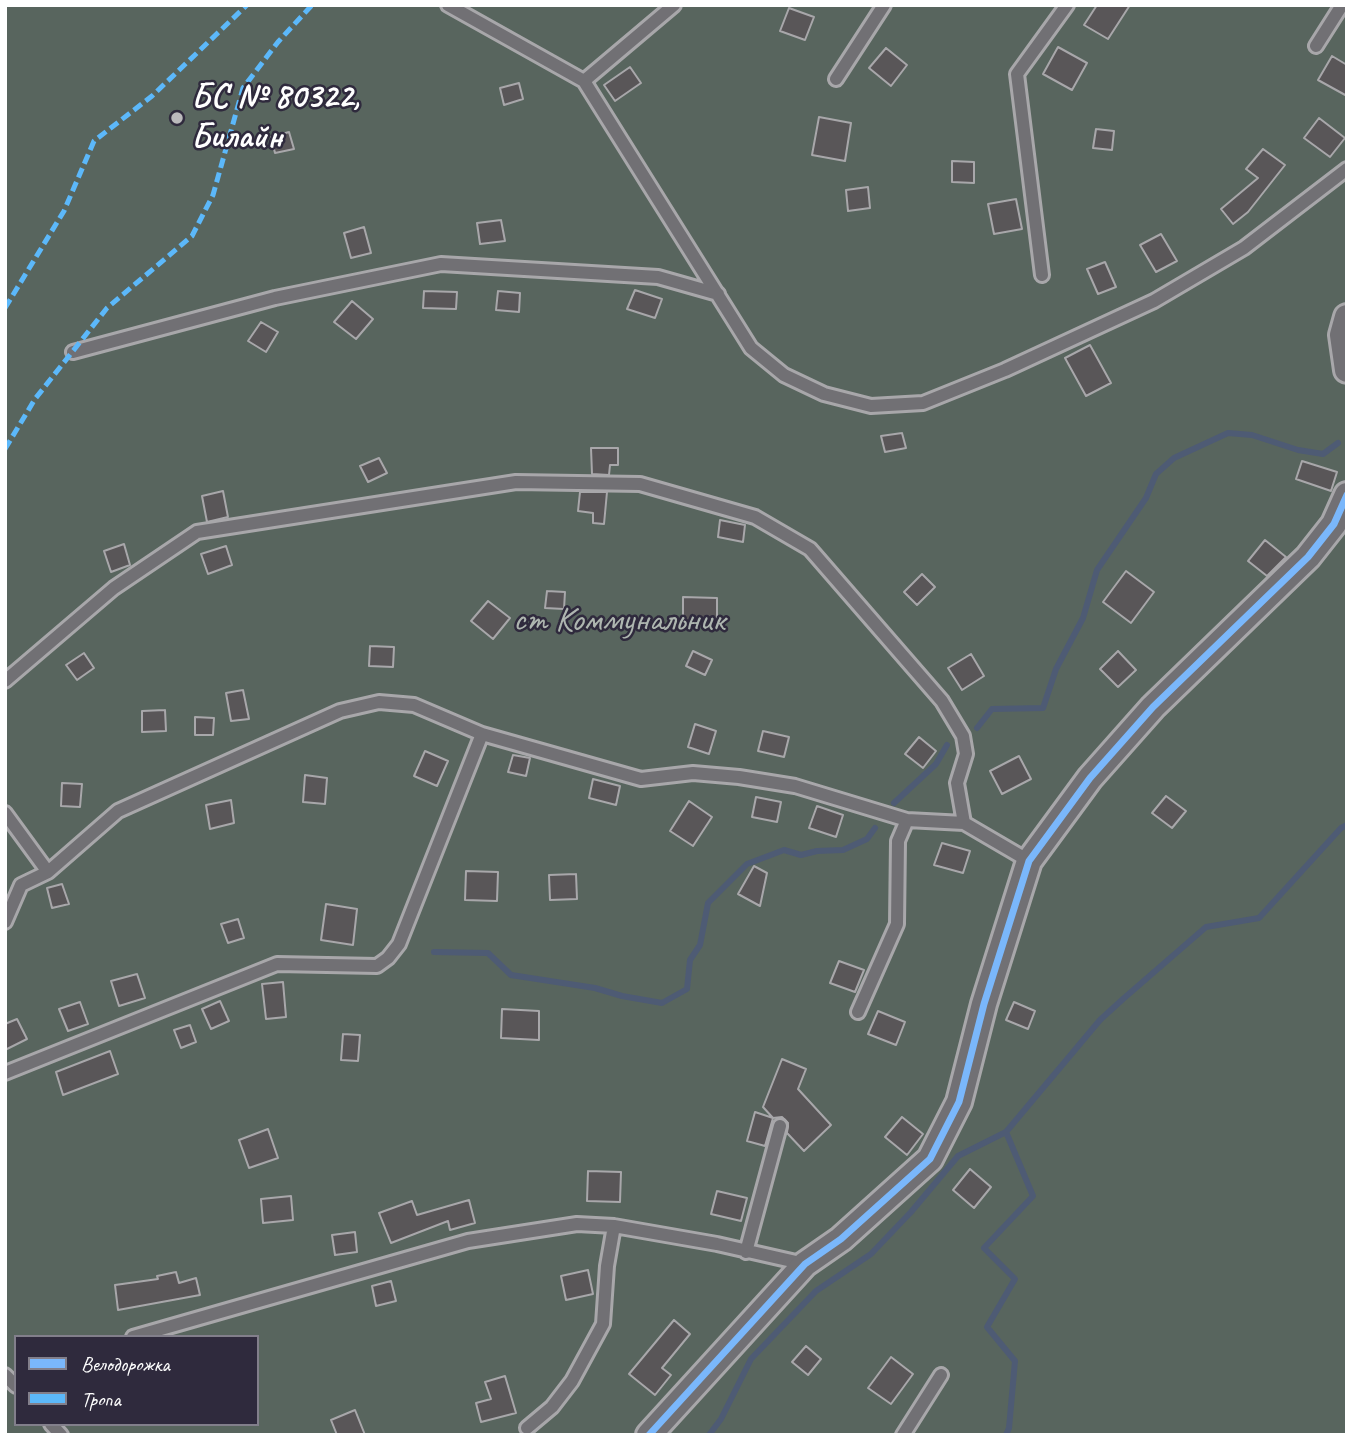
<!DOCTYPE html>
<html>
<head>
<meta charset="utf-8">
<style>
  body { margin:0 }
  #map { position:relative; width:1352px; height:1440px; overflow:hidden; background:#3e3b41; font-family:Caveat,sans-serif }
  canvas { display:block }
  .frame { position:absolute; inset:0; border:7px solid #fff; pointer-events:none }
  .legend { position:absolute; left:14px; top:1335px; width:245px; height:91px; box-sizing:border-box; background:#2f2a3d; border:2px solid #827f8b; margin:0; padding:9px 12px; list-style:none; font-size:21px; color:#fff }
  .legend li { display:flex; align-items:center; gap:14px; height:35px }
  .legend b { width:35px; border:2px solid #827f8b }
</style>
</head>
<body>
<div id="map">
<canvas width="1352" height="1440"></canvas>
<div class="frame"></div>
<ul class="legend">
<li><b style="height:9px;background:#7ab7fb"></b>Велодорожка</li>
<li><b style="height:9px;background:#5cb8fa"></b>Тропа</li>
</ul>
</div>
<script>
const c = document.querySelector('canvas').getContext('2d');
c.lineJoin = 'round';
function fill(path, color) {
  c.fillStyle = color;
  c.fill(path, 'evenodd');
}
function shape(rows) {
  const path = new Path2D();
  for (const r of rows) {
    path.moveTo(r[0], r[1]);
    for (let i = 2; i < r.length; i += 2) path.lineTo(r[i], r[i + 1]);
  }
  return path;
}
function stroke(path, color, width, dash) {
  c.strokeStyle = color;
  c.lineWidth = width;
  c.lineCap = dash ? 'butt' : 'round';
  c.setLineDash(dash || []);
  c.stroke(path);
}
function label(font, color, halo, rows, align = 'center') {
  c.font = font + ' Caveat,sans-serif';
  c.lineWidth = 5;
  c.setLineDash([]);
  c.textBaseline = 'middle';
  c.strokeStyle = halo;
  c.fillStyle = color;
  for (const [text, x, y, turn = 0] of rows) {
    c.save();
    c.translate(x, y);
    c.rotate((+turn || 0) * Math.PI / 180);
    c.textAlign = isNaN(turn) ? turn : align;
    if (halo) c.strokeText(text, 0, 0);
    c.fillText(text, 0, 0);
    c.restore();
  }
}
const green = shape([
  [5,5,1347,5,1347,1435,5,1435],
  [16,1337,257,1337,257,1424,16,1424]
]);
const stream = shape([
  [977,728,992,709,1043,708,1056,669,1083,618,1097,570,1146,498,1156,474,1174,458,1228,433,1252,435,1298,450,1323,454,1338,443],
  [894,803,936,764,947,745],
  [434,952,488,953,511,975,595,988,622,996,662,1003,687,989,690,960,700,945,708,903,747,864,784,850,801,855,817,851,843,850,867,839,875,828],
  [709,1435,721,1419,751,1359,816,1291,871,1254,911,1212,958,1156,1006,1132],
  [1006,1435,1009,1428,1015,1361,987,1327,1015,1279,984,1248,1033,1196,1006,1132,1100,1020,1123,999,1206,927,1259,918,1341,828,1347,825]
]);
const building = shape([
  [1097,5,1130,5,1108,39,1084,25,1097,5],
  [789,8,814,17,805,40,780,31,789,8],
  [1058,47,1087,63,1072,90,1043,74,1058,47],
  [886,48,907,65,891,86,869,68,886,48],
  [1332,56,1347,65,1347,96,1318,80,1332,56],
  [630,67,641,83,615,101,604,85,630,67],
  [519,83,523,99,504,105,500,88,519,83],
  [819,117,851,123,845,161,812,155,819,117],
  [1319,118,1345,138,1330,157,1304,138,1319,118],
  [1096,129,1114,131,1112,150,1093,148,1096,129],
  [289,132,294,149,275,153,271,137,289,132],
  [1263,149,1285,165,1248,212,1233,224,1221,209,1258,178,1246,169,1263,149],
  [952,161,974,162,974,183,952,182,952,161],
  [868,187,870,208,848,211,846,190,868,187],
  [1016,199,1022,229,994,234,988,204,1016,199],
  [501,220,505,241,480,244,477,223,501,220],
  [364,227,371,253,351,258,344,233,364,227],
  [1161,234,1177,261,1156,272,1140,245,1161,234],
  [1105,262,1116,287,1098,294,1087,269,1105,262],
  [635,290,662,299,655,318,627,309,635,290],
  [424,291,457,292,456,309,423,308,424,291],
  [498,291,520,293,519,312,496,310,498,291],
  [352,301,373,319,356,339,334,322,352,301],
  [261,322,278,332,266,352,248,341,261,322],
  [1090,345,1111,383,1086,396,1065,358,1090,345],
  [902,433,906,448,885,452,881,436,902,433],
  [591,448,618,448,618,465,610,465,609,475,592,474,591,448],
  [379,458,387,473,368,482,360,466,379,458],
  [1302,461,1337,472,1331,491,1296,479,1302,461],
  [223,491,228,517,207,522,202,496,223,491],
  [580,492,607,492,604,524,593,523,593,513,578,511,580,492],
  [720,520,745,525,743,542,718,537,720,520],
  [1265,540,1286,557,1267,576,1248,561,1265,540],
  [124,544,130,565,111,572,104,551,124,544],
  [226,546,232,565,208,574,201,554,226,546],
  [1126,571,1154,592,1131,623,1103,602,1126,571],
  [922,574,935,587,917,605,904,592,922,574],
  [547,591,565,592,564,609,545,608,547,591],
  [683,597,717,598,717,625,683,624,683,597],
  [488,601,510,618,493,639,471,621,488,601],
  [370,646,394,647,393,667,369,666,370,646],
  [693,651,712,660,705,675,686,666,693,651],
  [1118,651,1136,670,1118,687,1100,669,1118,651],
  [84,653,94,668,77,680,66,665,84,653],
  [971,654,984,676,962,690,948,668,971,654],
  [243,690,249,719,231,721,226,693,243,690],
  [165,710,166,731,142,732,142,711,165,710],
  [195,717,214,718,213,735,195,735,195,717],
  [695,724,716,731,709,754,688,747,695,724],
  [763,731,789,737,784,757,758,751,763,731],
  [919,737,936,751,923,768,905,754,919,737],
  [425,751,448,761,437,786,414,776,425,751],
  [513,755,530,758,526,776,508,772,513,755],
  [1019,756,1031,779,1002,794,990,771,1019,756],
  [305,775,327,778,325,804,303,802,305,775],
  [593,779,620,786,616,805,589,798,593,779],
  [62,783,82,784,80,807,61,806,62,783],
  [1166,796,1186,811,1172,828,1152,813,1166,796],
  [756,797,781,802,777,822,752,817,756,797],
  [231,800,234,823,210,829,206,805,231,800],
  [689,801,712,817,693,846,670,831,689,801],
  [817,806,843,815,836,837,809,828,817,806],
  [942,843,970,851,963,873,934,865,942,843],
  [754,866,767,873,760,906,738,894,754,866],
  [466,871,498,872,497,901,465,900,466,871],
  [576,874,577,899,550,900,549,875,576,874],
  [62,884,69,904,52,908,47,888,62,884],
  [326,904,357,909,353,945,321,940,326,904],
  [238,919,244,938,228,943,221,924,238,919],
  [839,961,864,970,855,992,830,983,839,961],
  [137,974,145,998,119,1006,111,981,137,974],
  [283,982,286,1017,266,1019,262,984,283,982],
  [220,1001,229,1021,211,1029,202,1009,220,1001],
  [80,1002,88,1024,68,1031,59,1009,80,1002],
  [1014,1002,1035,1011,1028,1029,1006,1020,1014,1002],
  [502,1009,539,1011,539,1040,501,1038,502,1009],
  [878,1011,905,1022,896,1045,868,1034,878,1011],
  [17,1019,27,1039,5,1050,5,1024,17,1019],
  [190,1025,196,1042,181,1048,174,1030,190,1025],
  [343,1034,360,1035,358,1061,341,1060,343,1034],
  [110,1051,118,1074,63,1095,56,1072,110,1051],
  [782,1059,806,1069,798,1089,831,1125,804,1151,787,1133,788,1123,782,1117,773,1118,765,1146,747,1141,755,1112,773,1118,763,1107,782,1059],
  [902,1117,923,1134,907,1155,885,1137,902,1117],
  [268,1129,278,1158,249,1168,239,1140,268,1129],
  [970,1169,991,1187,974,1208,953,1190,970,1169],
  [588,1171,621,1172,620,1202,587,1201,588,1171],
  [717,1191,747,1198,741,1221,711,1214,717,1191],
  [291,1196,293,1220,263,1223,261,1199,291,1196],
  [469,1200,475,1223,450,1230,448,1221,391,1243,379,1213,412,1201,417,1215,469,1200],
  [355,1232,357,1252,335,1255,332,1235,355,1232],
  [588,1270,593,1294,566,1300,561,1276,588,1270],
  [176,1272,179,1283,196,1278,200,1295,118,1310,115,1285,158,1279,157,1276,176,1272],
  [391,1281,396,1301,376,1306,372,1286,391,1281],
  [674,1320,690,1334,662,1368,671,1375,655,1395,629,1374,674,1320],
  [806,1346,821,1359,808,1375,792,1362,806,1346],
  [891,1357,913,1374,891,1404,868,1388,891,1357],
  [505,1376,516,1413,481,1422,476,1403,491,1399,485,1382,505,1376],
  [355,1410,365,1435,337,1435,331,1420,355,1410]
]);
const lane = shape([
  [448,5,584,81,751,348,784,375,824,394,871,406,923,403,1005,370,1154,301,1244,248,1347,169],
  [1316,46,1342,5],
  [836,79,884,5],
  [584,81,674,5],
  [1042,275,1017,74,1067,5],
  [73,352,275,298,441,264,658,277,718,294],
  [5,681,114,588,197,532,516,482,640,484,755,517,810,549,942,701,963,736,966,754,957,783,964,823],
  [5,813,48,872],
  [5,922,21,885,48,872,118,811,340,711,379,702,414,705,482,734],
  [858,1012,897,924,898,841,907,820],
  [5,1073,277,964,377,966,388,958,399,944,482,734,641,779,693,773,739,777,795,786,907,820,964,823,1029,861],
  [746,1252,780,1126],
  [133,1337,468,1241,577,1224,614,1226,717,1244,805,1264],
  [5,1375,16,1386],
  [51,1424,61,1435],
  [527,1428,552,1407,572,1381,603,1324,607,1266,614,1226],
  [903,1435,941,1375]
]);
const street = shape([
  [1347,317,1342,335,1347,370],
  [649,1435,805,1264,841,1239,930,1159,959,1102,984,1004,1029,861,1090,778,1153,707,1308,557,1334,524,1347,495]
]);
const quiet = shape([
  [5,308,64,211,94,141,152,96,247,5],
  [5,449,35,399,107,308,192,236,213,195,243,88,278,42,312,5]
]);
const cycleway = shape([
  [649,1435,805,1264,841,1239,930,1159,959,1102,984,1004,1029,861,1090,778,1153,707,1308,557,1334,524,1347,495]
]);
const markers = [
  [177,118,7,"#bbbabc"]
];
const poiNames = [
  ["БС № 80322,",191,98],
  ["Билайн",191,138]
];
const parkNames = [
  ["ст Коммунальник",619,621]
];
fill(green, '#58655e');
stroke(stream, '#4e5b74', 6);
fill(building, '#595658');
stroke(building, '#a8a7aa', 2);
stroke(lane, '#a8a7aa', 18);
stroke(street, '#a8a7aa', 30);
stroke(lane, '#717074', 12);
stroke(street, '#717074', 24);
stroke(quiet, '#5cb8fa', 5, [10, 5]);
stroke(cycleway, '#7ab7fb', 7);
for (const [x, y, r, color] of markers) {
  const dot = new Path2D();
  dot.arc(x, y, r, 0, 2 * Math.PI);
  c.fillStyle = color;
  c.fill(dot);
  stroke(dot, '#2f2a3d', 2.5);
}
label('bold 35px', '#fff', '#2f2a3d', poiNames, 'left');
label('35px', '#aeb6b0', '#2f2a3d', parkNames);
</script>
</body>
</html>
